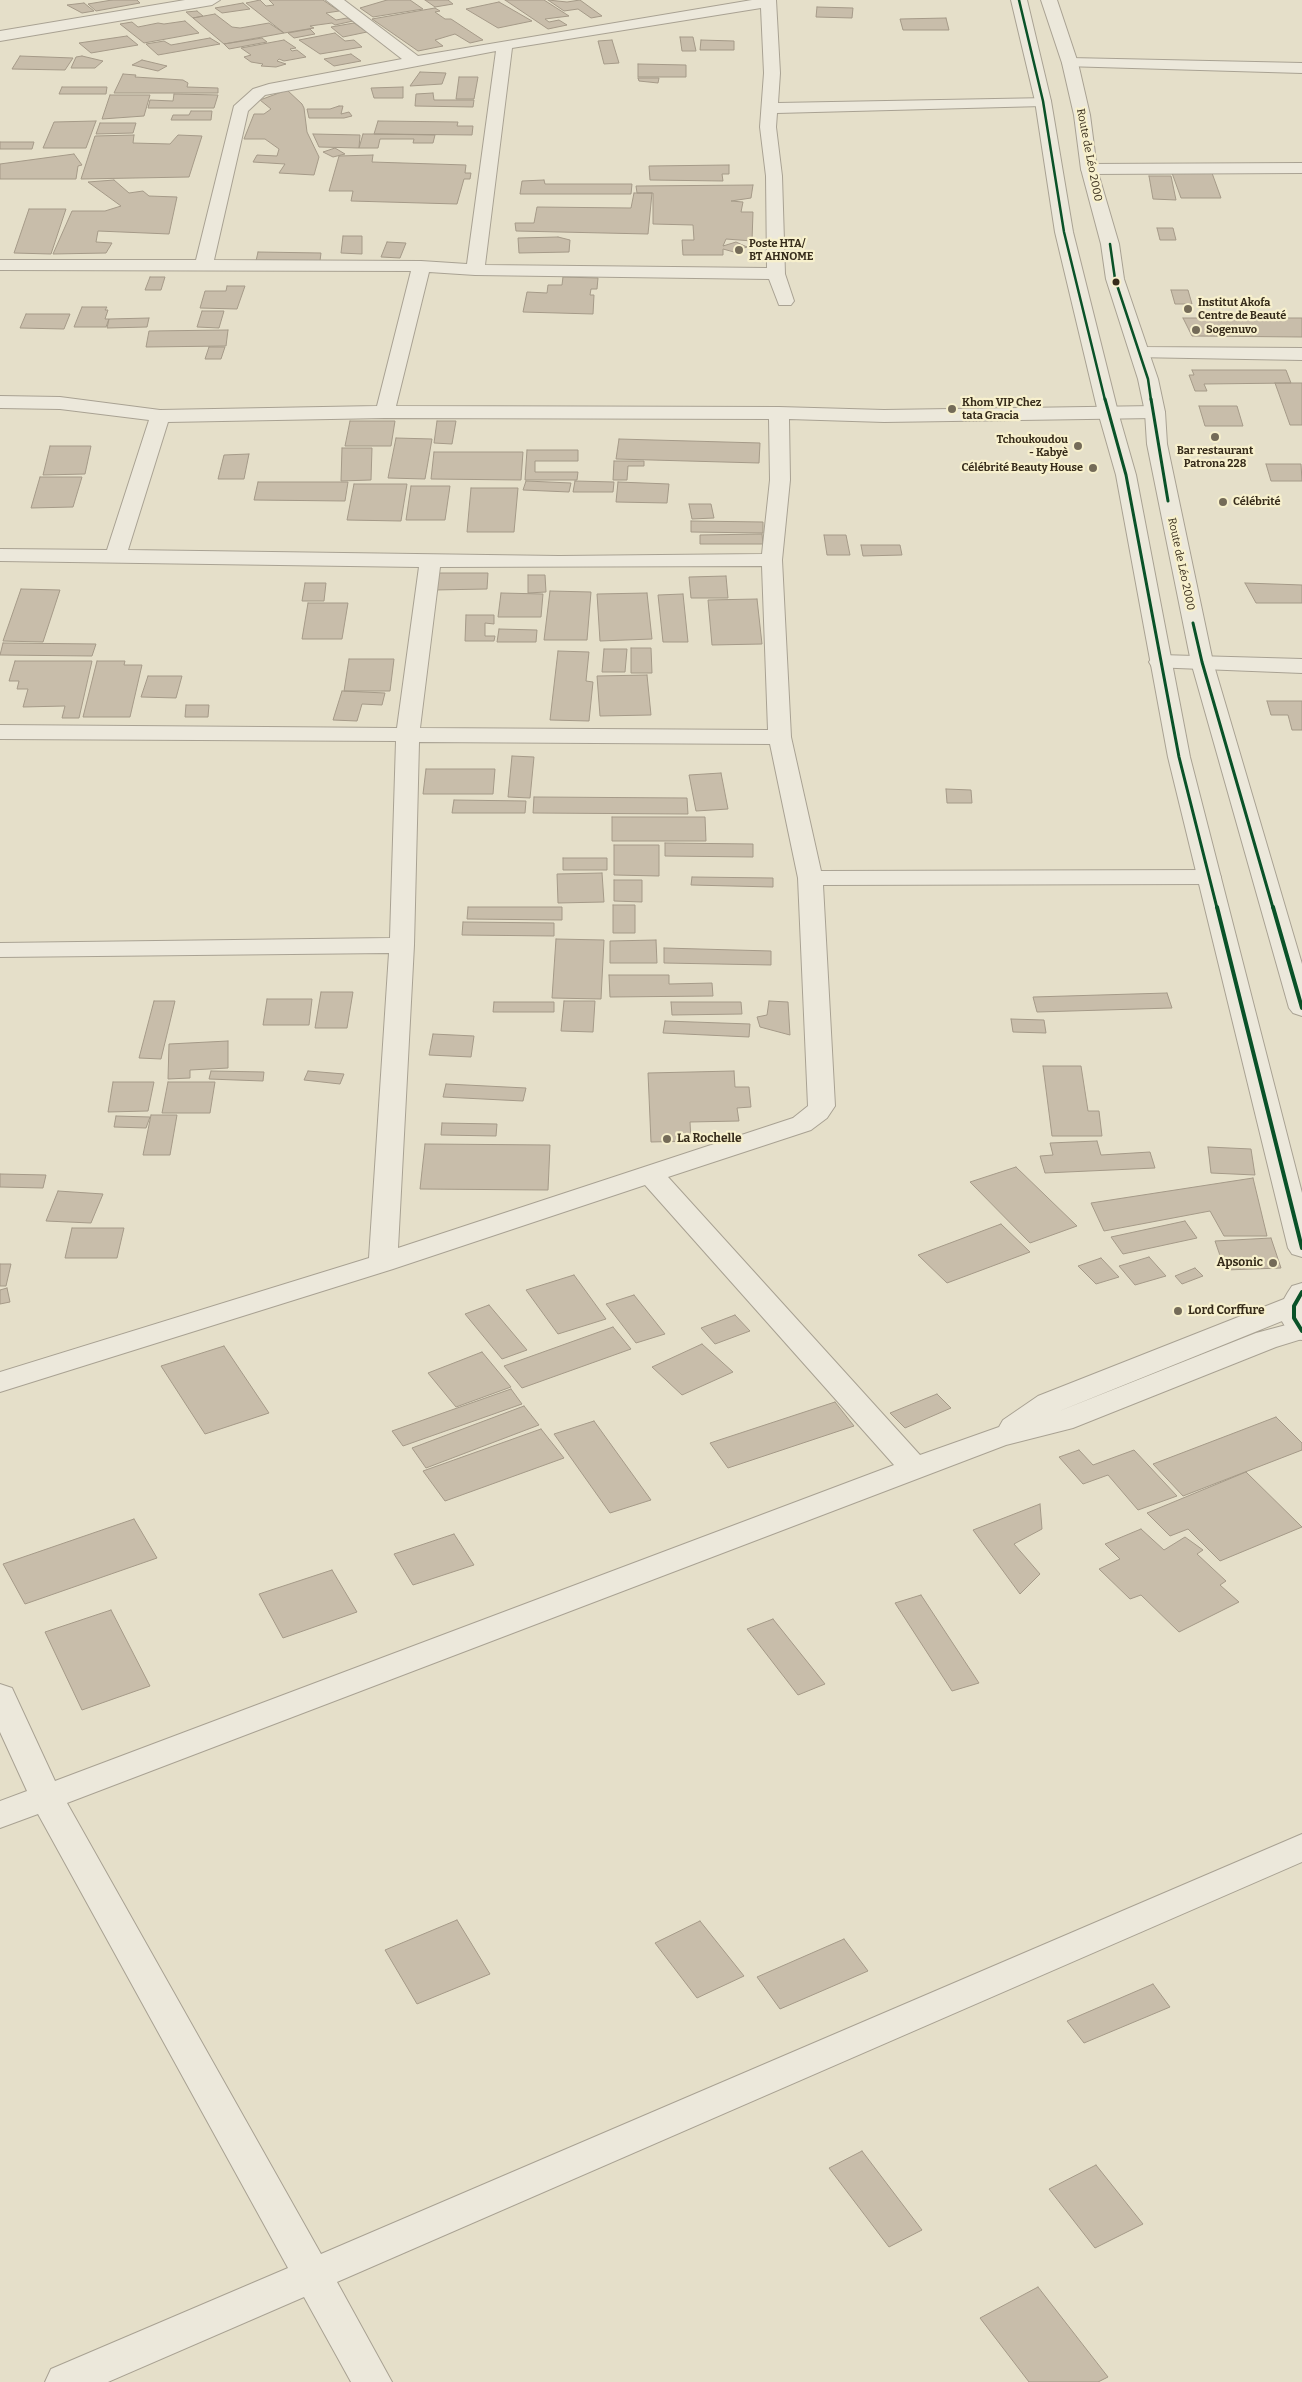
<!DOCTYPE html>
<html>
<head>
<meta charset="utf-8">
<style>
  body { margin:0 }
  canvas { display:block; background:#e5dfc9 }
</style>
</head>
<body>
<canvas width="1302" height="2382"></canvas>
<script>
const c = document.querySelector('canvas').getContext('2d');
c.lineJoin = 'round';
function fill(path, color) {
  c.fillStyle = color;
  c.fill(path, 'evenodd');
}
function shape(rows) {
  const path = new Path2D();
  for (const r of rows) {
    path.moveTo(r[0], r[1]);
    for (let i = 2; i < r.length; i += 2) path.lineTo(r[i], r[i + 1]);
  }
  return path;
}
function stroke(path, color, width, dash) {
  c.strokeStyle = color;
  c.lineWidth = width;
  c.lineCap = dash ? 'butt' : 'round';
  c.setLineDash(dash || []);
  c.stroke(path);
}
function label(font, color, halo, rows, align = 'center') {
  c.font = font + ' Bitter,serif';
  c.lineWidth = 4.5;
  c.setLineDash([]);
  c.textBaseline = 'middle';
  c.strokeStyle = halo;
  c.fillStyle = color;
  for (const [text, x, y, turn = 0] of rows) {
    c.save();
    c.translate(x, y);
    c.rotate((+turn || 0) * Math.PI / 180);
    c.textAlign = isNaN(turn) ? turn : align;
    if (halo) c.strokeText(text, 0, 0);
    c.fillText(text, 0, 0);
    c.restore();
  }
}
const building = shape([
  [112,0,137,0,140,3,96,11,88,4,112,0],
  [260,0,266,6,274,5,269,0,323,0,339,11,326,13,336,20,347,18,353,21,335,25,332,23,310,26,314,28,284,33,246,3,260,0],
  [387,0,410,0,423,9,373,17,360,8,387,0],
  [425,0,448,0,453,4,435,7,425,0],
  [505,0,544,0,569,16,545,19,549,22,559,20,567,25,548,29,505,0],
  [548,0,567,2,580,0,602,16,591,18,578,9,564,11,548,0],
  [499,2,532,21,498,28,466,9,499,2],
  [84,3,94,11,82,13,67,5,84,3],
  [243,3,250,9,222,13,215,8,243,3],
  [817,7,853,8,852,18,816,17,817,7],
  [435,8,440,11,435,12,445,19,451,19,483,40,470,43,455,34,435,40,443,46,418,51,372,19,435,8],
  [197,11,203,16,193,18,186,12,197,11],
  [215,14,232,27,240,28,269,23,284,33,224,44,193,18,215,14],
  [946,18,949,30,903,30,900,19,946,18],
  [185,21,199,33,144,43,120,24,132,22,138,27,158,23,164,24,185,21],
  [354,23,367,32,343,37,331,27,354,23],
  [310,29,315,34,294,38,288,33,310,29],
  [335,33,345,41,354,40,362,47,320,54,299,40,335,33],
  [127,36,138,45,91,53,79,43,127,36],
  [680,37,693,37,696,51,682,51,680,37],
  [210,38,220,44,158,55,146,44,164,41,171,45,210,38],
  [262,38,267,42,229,49,224,44,262,38],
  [284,40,296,48,290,49,292,51,297,50,306,57,284,61,279,59,277,61,286,64,276,67,261,66,263,64,251,62,244,57,251,55,241,48,284,40],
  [612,40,619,63,604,64,598,41,612,40],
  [701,40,734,41,734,50,700,50,701,40],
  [351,54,361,61,334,66,324,59,351,54],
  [20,56,73,58,65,70,12,69,20,56],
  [82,56,103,61,95,68,71,68,76,57,82,56],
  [142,60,167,66,158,71,132,65,142,60],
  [638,64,686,65,686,77,638,77,638,64],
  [420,72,446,73,442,84,410,86,420,72],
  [123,74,136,75,135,77,183,80,188,83,187,87,218,88,218,93,114,93,123,74],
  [459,77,478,77,474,99,456,99,459,77],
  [638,78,659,78,658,83,639,81,638,78],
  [62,87,107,87,106,94,59,94,62,87],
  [403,87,403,98,374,98,371,88,403,87],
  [287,90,302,104,304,108,307,132,319,157,314,175,279,173,285,164,253,162,257,155,277,156,279,149,265,139,244,139,254,114,264,114,271,109,260,100,287,90],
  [433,93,434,100,474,100,473,107,415,106,416,94,433,93],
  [174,94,218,95,214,108,148,108,150,100,173,101,174,94],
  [110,95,150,95,144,116,102,119,110,95],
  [339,106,343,106,341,114,349,112,352,116,344,118,309,118,307,109,330,109,339,106],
  [191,111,212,111,211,120,171,120,173,115,189,115,191,111],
  [96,121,86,148,43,148,54,122,96,121],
  [378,121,458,122,457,126,473,126,472,135,374,134,378,121],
  [100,123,136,123,133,133,96,134,100,123],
  [313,134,360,135,359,148,319,147,313,134],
  [363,134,374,134,435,135,433,143,413,143,414,139,380,139,378,148,359,148,363,134],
  [134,135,133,143,170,144,178,135,202,136,189,177,81,179,95,136,134,135],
  [0,142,34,142,32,149,0,149,0,142],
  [335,148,345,154,333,157,323,152,335,148],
  [74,154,82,165,78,166,76,179,0,179,0,164,74,154],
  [373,155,372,162,466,165,465,173,471,173,470,179,464,179,457,204,351,201,353,191,329,191,339,156,373,155],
  [729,165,729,174,722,174,723,181,650,180,649,166,729,165],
  [1172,173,1212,173,1221,198,1181,198,1172,173],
  [1149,176,1171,176,1176,200,1153,199,1149,176],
  [114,180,129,193,143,191,149,196,177,197,169,234,98,231,96,242,112,243,106,253,53,254,72,211,105,211,121,206,88,182,114,180],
  [544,180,545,184,632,184,631,194,520,194,522,181,544,180],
  [753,185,751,198,731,201,743,202,741,212,753,212,752,241,726,239,723,246,736,242,747,247,734,252,723,249,723,255,683,255,682,240,694,240,693,225,653,224,653,193,637,193,636,186,753,185],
  [634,193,652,193,648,234,516,231,515,223,534,223,537,207,631,208,634,193],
  [29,209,66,209,51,254,14,253,29,209],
  [1157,228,1173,228,1176,240,1160,240,1157,228],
  [343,236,362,236,362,254,341,253,343,236],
  [558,237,570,240,569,252,519,253,518,238,558,237],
  [387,242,406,243,400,258,381,257,387,242],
  [258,252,321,253,320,261,256,261,258,252],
  [150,277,165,277,161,290,145,290,150,277],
  [563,277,598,278,597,289,591,289,590,295,594,295,593,314,523,312,527,292,547,293,548,285,562,285,563,277],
  [227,286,245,286,237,309,200,308,205,291,226,291,227,286],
  [1171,290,1188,290,1192,304,1175,304,1171,290],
  [82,307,107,307,105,310,108,310,105,319,109,319,106,327,74,327,82,307],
  [202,311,224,311,219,328,197,327,202,311],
  [26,314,70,314,64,329,20,328,26,314],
  [149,318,147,327,107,328,109,319,149,318],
  [1183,318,1302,318,1302,337,1192,336,1183,318],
  [228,330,226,346,146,347,149,331,228,330],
  [209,347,225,347,221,359,205,359,209,347],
  [1192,370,1286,370,1291,383,1204,384,1207,391,1195,391,1189,375,1194,375,1192,370],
  [1275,383,1302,383,1302,425,1290,425,1275,383],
  [1199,406,1237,406,1243,426,1205,426,1199,406],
  [350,421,395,421,391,446,345,446,350,421],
  [437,421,456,421,452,444,434,443,437,421],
  [396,438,432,439,425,479,388,478,396,438],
  [619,439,760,443,759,463,616,459,619,439],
  [50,446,91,446,85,474,43,475,50,446],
  [342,448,372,448,371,480,341,481,342,448],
  [527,450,578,450,578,461,535,461,535,472,578,472,577,480,525,480,527,450],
  [434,452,523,452,521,480,431,479,434,452],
  [249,454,244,479,218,479,224,455,249,454],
  [614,461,644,461,644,466,628,466,627,480,613,480,614,461],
  [1266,464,1301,464,1302,481,1271,481,1266,464],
  [40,477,82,477,73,507,31,508,40,477],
  [526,481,571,483,569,492,523,490,526,481],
  [575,481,614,482,613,492,573,492,575,481],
  [258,482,348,482,345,501,254,500,258,482],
  [618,482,669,484,667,503,616,502,618,482],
  [354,484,407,484,401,521,347,520,354,484],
  [411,486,450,486,445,520,406,520,411,486],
  [471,488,518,488,514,532,467,532,471,488],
  [689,504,711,504,714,518,692,519,689,504],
  [691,521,763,522,763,533,691,532,691,521],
  [762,534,763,544,700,544,700,535,762,534],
  [824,535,846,535,850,555,827,555,824,535],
  [861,545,900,545,902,555,863,556,861,545],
  [436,573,488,573,487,589,434,590,436,573],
  [528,575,545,575,546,592,528,593,528,575],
  [726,576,728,598,691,598,689,577,726,576],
  [305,583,326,583,324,601,302,601,305,583],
  [1245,583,1302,585,1302,603,1256,603,1245,583],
  [21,589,60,590,43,642,3,641,21,589],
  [550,591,591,592,587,640,544,640,550,591],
  [501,593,543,594,541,617,498,617,501,593],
  [647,593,652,639,600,641,597,594,647,593],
  [683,594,688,642,663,642,658,595,683,594],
  [757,599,762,644,712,645,708,600,757,599],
  [308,603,348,603,342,639,302,639,308,603],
  [466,615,494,615,494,624,485,623,485,636,495,636,494,641,465,641,466,615],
  [499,629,537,630,536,642,497,642,499,629],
  [3,643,96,644,92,656,0,655,3,643],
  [631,648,651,648,652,673,631,673,631,648],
  [604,649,627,649,625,672,602,672,604,649],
  [558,651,589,652,586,681,593,682,589,721,550,720,558,651],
  [349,659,394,659,390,691,344,691,349,659],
  [15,661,92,661,79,718,62,718,65,706,23,707,28,689,17,689,19,681,9,681,15,661],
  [97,661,125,661,124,665,142,665,130,717,83,717,97,661],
  [647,675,651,715,600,716,597,676,647,675],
  [148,676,182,676,176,698,141,697,148,676],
  [342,691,385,693,382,705,362,704,357,721,333,720,342,691],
  [1267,701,1302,701,1302,730,1292,730,1288,715,1271,715,1267,701],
  [186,705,209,705,208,717,185,717,186,705],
  [512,756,534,757,530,798,508,797,512,756],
  [426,769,495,769,493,794,423,794,426,769],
  [721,773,728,809,696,811,689,775,721,773],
  [946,789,971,790,972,803,947,803,946,789],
  [534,797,687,798,688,814,533,813,534,797],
  [454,800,526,801,525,813,452,813,454,800],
  [612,817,705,817,706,841,612,841,612,817],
  [665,843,753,844,753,857,665,856,665,843],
  [614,845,659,845,659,876,614,875,614,845],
  [563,858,607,858,607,870,563,870,563,858],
  [602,873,604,902,558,903,557,874,602,873],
  [692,877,773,878,773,887,691,885,692,877],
  [614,880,642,880,642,902,614,901,614,880],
  [613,905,635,905,635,933,613,933,613,905],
  [468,907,562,907,562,920,467,919,468,907],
  [463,922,554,923,554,936,462,935,463,922],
  [556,939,604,940,601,999,552,998,556,939],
  [656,940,657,963,610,963,610,941,656,940],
  [664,948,771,951,771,965,664,963,664,948],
  [609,975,669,975,669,984,712,983,713,996,610,997,609,975],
  [321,992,353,992,347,1028,315,1028,321,992],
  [1167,993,1172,1008,1037,1012,1033,997,1167,993],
  [267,999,312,999,309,1025,263,1025,267,999],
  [154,1001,175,1001,161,1059,139,1058,154,1001],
  [564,1001,595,1001,593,1032,561,1031,564,1001],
  [769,1001,788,1002,790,1035,760,1027,757,1017,767,1015,769,1001],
  [494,1002,554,1002,554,1012,493,1012,494,1002],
  [671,1002,741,1002,742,1014,672,1015,671,1002],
  [1011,1019,1044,1020,1046,1033,1013,1032,1011,1019],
  [665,1021,750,1024,749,1037,663,1033,665,1021],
  [433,1034,474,1036,471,1057,429,1055,433,1034],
  [228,1041,228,1068,190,1070,190,1078,168,1079,169,1044,228,1041],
  [1043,1066,1081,1066,1088,1111,1099,1111,1102,1136,1052,1136,1043,1066],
  [211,1071,264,1072,263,1081,209,1079,211,1071],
  [308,1071,344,1074,340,1084,304,1080,308,1071],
  [734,1071,735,1087,749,1087,751,1107,737,1108,739,1121,690,1122,691,1141,651,1142,648,1073,734,1071],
  [113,1082,154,1082,148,1111,108,1112,113,1082],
  [168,1082,215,1082,210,1113,162,1113,168,1082],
  [446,1084,526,1088,523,1101,443,1097,446,1084],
  [151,1115,177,1115,170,1155,143,1155,151,1115],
  [116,1116,150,1117,146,1128,114,1127,116,1116],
  [442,1123,497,1124,496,1136,441,1135,442,1123],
  [1097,1141,1101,1155,1150,1152,1155,1168,1045,1173,1040,1156,1053,1155,1050,1143,1097,1141],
  [425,1144,550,1145,548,1190,420,1189,425,1144],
  [1208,1147,1251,1149,1255,1175,1211,1173,1208,1147],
  [1016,1167,1077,1226,1030,1243,970,1182,1016,1167],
  [0,1174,46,1175,43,1188,0,1187,0,1174],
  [1253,1178,1267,1236,1224,1236,1210,1211,1104,1231,1091,1203,1253,1178],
  [58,1191,103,1194,91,1223,46,1221,58,1191],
  [1185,1221,1197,1238,1123,1254,1111,1237,1185,1221],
  [1001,1224,1030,1252,947,1283,918,1255,1001,1224],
  [72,1228,124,1228,117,1258,65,1258,72,1228],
  [1271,1238,1281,1268,1225,1270,1215,1241,1271,1238],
  [1149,1257,1166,1276,1135,1285,1119,1266,1149,1257],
  [1101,1258,1119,1277,1096,1284,1078,1266,1101,1258],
  [0,1264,11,1264,6,1286,0,1286,0,1264],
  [1195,1268,1203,1276,1182,1284,1175,1276,1195,1268],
  [574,1275,606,1319,558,1334,526,1290,574,1275],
  [7,1288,10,1302,0,1304,0,1290,7,1288],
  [634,1295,665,1334,636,1343,606,1304,634,1295],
  [489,1305,527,1350,502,1359,465,1314,489,1305],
  [735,1315,750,1331,715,1344,701,1328,735,1315],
  [613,1327,631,1349,522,1388,504,1366,613,1327],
  [702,1344,733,1372,682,1395,652,1367,702,1344],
  [224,1346,269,1413,205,1434,161,1366,224,1346],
  [482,1352,511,1387,456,1407,428,1373,482,1352],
  [511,1389,522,1404,403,1446,392,1431,511,1389],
  [937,1394,951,1408,905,1428,890,1413,937,1394],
  [835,1402,854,1426,728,1468,710,1443,835,1402],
  [524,1406,539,1425,426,1468,412,1448,524,1406],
  [1276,1417,1302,1443,1302,1450,1183,1496,1153,1464,1276,1417],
  [594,1421,651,1500,610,1513,554,1434,594,1421],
  [541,1429,564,1458,445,1501,423,1471,541,1429],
  [1079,1450,1093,1465,1134,1450,1177,1496,1138,1510,1108,1475,1083,1484,1059,1457,1079,1450],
  [1246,1472,1302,1527,1220,1561,1188,1529,1170,1536,1147,1513,1246,1472],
  [1040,1504,1042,1529,1014,1544,1040,1574,1020,1594,973,1530,1040,1504],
  [134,1519,157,1558,25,1604,3,1564,134,1519],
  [1141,1529,1164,1550,1185,1537,1203,1550,1197,1554,1226,1581,1220,1585,1239,1602,1179,1632,1141,1595,1130,1599,1099,1569,1120,1559,1105,1544,1141,1529],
  [454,1534,474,1565,413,1585,394,1554,454,1534],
  [332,1570,357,1612,283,1638,259,1594,332,1570],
  [921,1595,979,1683,952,1691,895,1603,921,1595],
  [111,1610,150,1686,82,1710,45,1632,111,1610],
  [773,1619,825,1684,798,1695,747,1629,773,1619],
  [457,1920,490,1974,417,2004,385,1950,457,1920],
  [700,1921,744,1976,697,1998,655,1943,700,1921],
  [844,1939,868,1971,780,2009,757,1977,844,1939],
  [1153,1984,1170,2007,1084,2043,1067,2021,1153,1984],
  [862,2151,922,2230,889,2247,829,2168,862,2151],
  [1096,2165,1143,2224,1095,2248,1049,2189,1096,2165],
  [1038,2287,1108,2377,1098,2382,1029,2382,980,2318,1038,2287]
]);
const minor = shape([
  [185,0,220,0,212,5,0,41,0,31,185,0],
  [326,0,344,0,418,56,752,0,776,0,780,73,778,103,1049,98,1051,101,1049,104,1043,106,777,113,776,127,782,176,785,274,794,301,791,305,779,305,769,279,475,275,429,272,396,406,779,407,884,410,1155,406,1162,408,1165,412,1162,416,1155,418,884,422,789,419,790,480,782,560,791,737,821,871,1209,870,1218,872,1221,877,1218,882,1209,884,823,885,835,1106,827,1118,811,1130,668,1177,920,1455,999,1427,1003,1420,1038,1396,1284,1299,1294,1297,1302,1299,1302,1313,1057,1412,1256,1333,1301,1321,1302,1339,1276,1347,1073,1428,1006,1445,67,1803,321,2254,1302,1834,1302,1862,337,2282,392,2382,351,2382,304,2297,108,2382,45,2382,51,2369,288,2268,38,1814,0,1828,0,1801,27,1791,0,1732,0,1684,12,1688,55,1781,894,1465,645,1185,393,1269,0,1392,0,1372,369,1258,389,953,0,957,0,943,390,938,396,741,0,739,0,725,397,728,419,567,0,561,0,549,107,550,149,420,60,409,0,408,0,396,60,397,160,410,377,406,411,271,0,270,0,260,196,260,234,106,253,89,269,84,402,59,326,0],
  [761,8,764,73,760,127,766,176,767,268,485,265,512,48,761,8],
  [496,51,467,264,421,261,214,260,248,111,265,95,496,51],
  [385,418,769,419,770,480,762,554,559,556,128,550,168,422,385,418],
  [762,566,768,730,420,728,440,567,762,566],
  [419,742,770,744,798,878,808,1106,793,1118,398,1248,414,945,419,742],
  [1070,58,1302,63,1302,73,1064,66,1062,63,1064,60,1070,58],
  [1302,163,1302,173,1089,174,1083,173,1081,169,1083,165,1089,164,1302,163],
  [1140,347,1302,348,1302,360,1133,357,1131,353,1133,349,1140,347],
  [1160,655,1302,659,1302,673,1152,667,1149,662,1152,657,1160,655]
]);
const tertiary = shape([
  [1011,0,1027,0,1051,101,1073,232,1118,412,1136,475,1190,757,1302,1193,1302,1257,1292,1254,1288,1248,1168,757,1116,475,1098,412,1055,232,1035,101,1011,0],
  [1041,0,1057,0,1078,63,1090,115,1097,169,1119,244,1124,279,1158,379,1165,412,1167,444,1213,662,1302,964,1302,1016,1293,1013,1289,1008,1191,662,1147,444,1145,412,1138,379,1106,279,1101,244,1081,169,1074,115,1062,63,1041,0],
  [1302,1283,1302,1340,1292,1338,1280,1318,1280,1306,1288,1292,1292,1286,1302,1283]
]);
const bus1Far2 = shape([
  [1019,0,1043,101,1064,232,1105,400],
  [1110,244,1115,279,1148,379,1151,400]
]);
const bus1Far1 = shape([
  [1105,399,1126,475,1179,757,1217,908],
  [1151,399,1168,501],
  [1193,623,1202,662,1273,908]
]);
const bus1 = shape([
  [1217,907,1302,1248],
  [1273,907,1302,1008],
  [1302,1292,1294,1306,1294,1318,1302,1331]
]);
const markers = [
  [739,250,5,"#746b58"],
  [1116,282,4.5,"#372c1b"],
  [1188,309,5,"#746b58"],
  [1196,330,5,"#746b58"],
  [952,409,5,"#746b58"],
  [1215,437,5,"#746b58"],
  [1078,446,5,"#746b58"],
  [1093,468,5,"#746b58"],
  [1223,502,5,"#746b58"],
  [667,1139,5,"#746b58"],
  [1273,1263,5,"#746b58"],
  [1178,1311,5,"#746b58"]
];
const farStreetnames = [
  ["Route de Léo 2000",1089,155,79],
  ["Route de Léo 2000",1181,564,78]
];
const farPoinames = [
  ["Poste HTA/",749,244],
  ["BT AHNOME",749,257],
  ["Institut Akofa",1198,303],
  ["Centre de Beauté",1198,316],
  ["Sogenuvo",1206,330],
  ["Khom VIP Chez",962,403],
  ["tata Gracia",962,416],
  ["Tchoukoudou",1068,440,"right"],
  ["- Kabyè",1068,453,"right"],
  ["Bar restaurant",1215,451,"center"],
  ["Patrona 228",1215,464,"center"],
  ["Célébrité Beauty House",1083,468,"right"],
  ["Célébrité",1233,502]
];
const poiNames = [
  ["La Rochelle",677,1139],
  ["Apsonic",1263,1263,"right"],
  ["Lord Corffure",1188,1311]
];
fill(building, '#c8bdaa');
stroke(building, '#a59a88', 1);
stroke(minor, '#a9a293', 2);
stroke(tertiary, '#a9a293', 2);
fill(minor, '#ece8db');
fill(tertiary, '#ece8db');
stroke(bus1Far2, '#095228', 2.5);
stroke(bus1Far1, '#095228', 3);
stroke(bus1, '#095228', 4);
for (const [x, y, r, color] of markers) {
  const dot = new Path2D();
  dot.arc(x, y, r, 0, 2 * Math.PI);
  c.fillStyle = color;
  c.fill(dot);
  stroke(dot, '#f7f0cd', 2);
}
label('11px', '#372c1b', '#f7f0cd', farStreetnames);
label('bold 11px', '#372c1b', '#f7f0cd', farPoinames, 'left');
label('bold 12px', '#372c1b', '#f7f0cd', poiNames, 'left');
</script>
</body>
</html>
